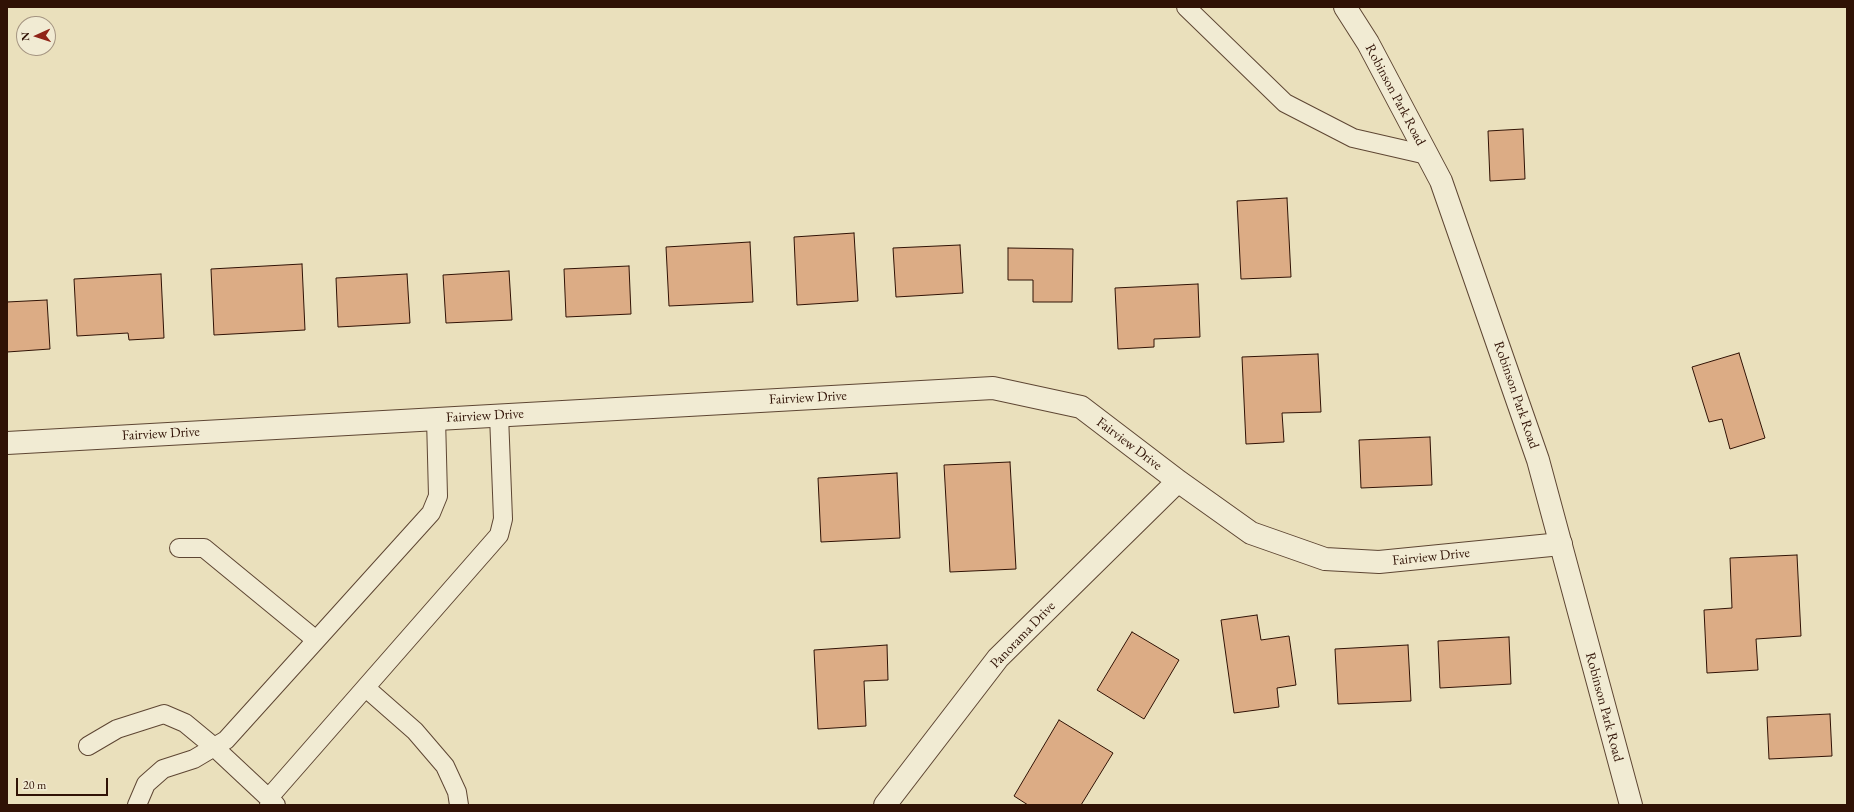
<!DOCTYPE html>
<html>
<head>
<meta charset="utf-8">
<style>
  body { margin:0 }
  #map { position:relative; width:1854px; height:812px; overflow:hidden; background:#eae0bc; font-family:"EB Garamond",serif }
  canvas { display:block }
  .frame { position:absolute; inset:0; border:8px solid #301205; pointer-events:none }
  .north { position:absolute; left:16px; top:16px; width:40px; height:40px; box-sizing:border-box; background:#f1ebd3; border:1px solid #a49481; border-radius:50%; rotate:267deg; font-size:11px; font-weight:700; line-height:16px; text-align:center; color:#301205 }
  .north::after { content:''; display:block; margin:auto; width:14px; height:18px; background:#8f2418; clip-path:polygon(50% 0,100% 100%,50% 72%,0 100%) }
  .scale { position:absolute; left:16px; top:778px; width:92px; height:18px; box-sizing:border-box; border:2px solid #301205; border-top:0; padding-left:5px; font-size:12px; line-height:14px; white-space:nowrap; color:#301205; -webkit-text-stroke:3px #f1ebd3; paint-order:stroke }
</style>
</head>
<body>
<div id="map">
<canvas width="1854" height="812"></canvas>
<div class="frame"></div>
<div class="north">N</div>
<div class="scale">20 m</div>
</div>
<script>
const c = document.querySelector('canvas').getContext('2d');
c.lineJoin = 'round';
function fill(path, color) {
  c.fillStyle = color;
  c.fill(path, 'evenodd');
}
function shape(rows) {
  const path = new Path2D();
  for (const r of rows) {
    path.moveTo(r[0], r[1]);
    for (let i = 2; i < r.length; i += 2) path.lineTo(r[i], r[i + 1]);
  }
  return path;
}
function stroke(path, color, width, dash) {
  c.strokeStyle = color;
  c.lineWidth = width;
  c.lineCap = dash ? 'butt' : 'round';
  c.setLineDash(dash || []);
  c.stroke(path);
}
function label(font, color, halo, rows, align = 'center') {
  c.font = font + ' "EB Garamond",serif';
  c.lineWidth = 3;
  c.setLineDash([]);
  c.textBaseline = 'middle';
  c.strokeStyle = halo;
  c.fillStyle = color;
  for (const [text, x, y, turn = 0] of rows) {
    c.save();
    c.translate(x, y);
    c.rotate((+turn || 0) * Math.PI / 180);
    c.textAlign = isNaN(turn) ? turn : align;
    if (halo) c.strokeText(text, 0, 0);
    c.fillText(text, 0, 0);
    c.restore();
  }
}
const building = shape([
  [1523,129,1525,179,1490,181,1488,131,1523,129],
  [1287,198,1291,277,1241,279,1237,201,1287,198],
  [854,233,858,301,797,305,794,237,854,233],
  [750,242,753,302,669,306,666,247,750,242],
  [960,245,963,293,896,297,893,248,960,245],
  [1008,248,1073,249,1072,302,1033,302,1033,280,1008,280,1008,248],
  [302,264,305,330,214,335,211,269,302,264],
  [629,266,631,314,566,317,564,269,629,266],
  [509,271,512,320,446,323,443,275,509,271],
  [161,274,164,338,129,340,128,333,77,336,74,279,161,274],
  [407,274,410,323,338,327,336,278,407,274],
  [1198,284,1200,337,1154,339,1154,347,1118,349,1115,288,1198,284],
  [47,300,50,349,7,352,7,302,47,300],
  [1739,353,1765,438,1730,449,1722,419,1709,422,1692,367,1739,353],
  [1318,354,1321,412,1282,413,1284,442,1246,444,1242,357,1318,354],
  [1430,437,1432,485,1361,488,1359,440,1430,437],
  [1010,462,1016,569,950,572,944,465,1010,462],
  [897,473,900,538,821,542,818,478,897,473],
  [1797,555,1801,636,1756,639,1758,670,1707,673,1704,610,1732,608,1730,558,1797,555],
  [1257,615,1261,640,1289,636,1296,685,1277,688,1279,707,1234,713,1221,620,1257,615],
  [1132,632,1179,660,1144,719,1097,690,1132,632],
  [1509,637,1511,684,1440,688,1438,641,1509,637],
  [887,645,888,680,864,681,866,726,818,729,814,650,887,645],
  [1408,645,1411,701,1338,704,1335,649,1408,645],
  [1830,714,1832,756,1769,759,1767,717,1830,714],
  [1059,720,1113,753,1081,805,1028,805,1014,796,1059,720]
]);
const service = shape([
  [1186,7,1285,103,1353,138,1427,155],
  [179,548,204,548,316,640],
  [366,688,415,731,445,766,457,792,459,805],
  [88,746,117,729,164,714,185,723,214,747,276,805],
  [137,805,146,784,163,769,194,759,226,740,431,513,438,496,436,418],
  [269,805,273,793,499,535,503,519,499,415]
]);
const minor = shape([
  [7,443,993,388,1081,407,1178,481,1251,533,1325,559,1379,562,1561,544],
  [885,805,998,658,1178,481]
]);
const tertiary = shape([
  [1345,7,1368,43,1441,181,1538,460,1631,805]
]);
const streetNames = [
  ["Robinson Park Road",1395,95,62],
  ["Robinson Park Road",1516,395,71],
  ["Fairview Drive",808,398,-3],
  ["Fairview Drive",485,416,-3],
  ["Fairview Drive",161,434,-3],
  ["Fairview Drive",1129,444,37],
  ["Fairview Drive",1431,557,-6],
  ["Panorama Drive",1023,635,-46],
  ["Robinson Park Road",1604,707,75]
];
fill(building, '#dcac85');
stroke(building, '#301205', 1);
stroke(service, '#5e4633', 20);
stroke(minor, '#5e4633', 24);
stroke(tertiary, '#5e4633', 24);
stroke(service, '#f1ebd3', 18);
stroke(minor, '#f1ebd3', 22);
stroke(tertiary, '#f1ebd3', 22);
label('14px', '#301205', '#f1ebd3', streetNames);
</script>
</body>
</html>
